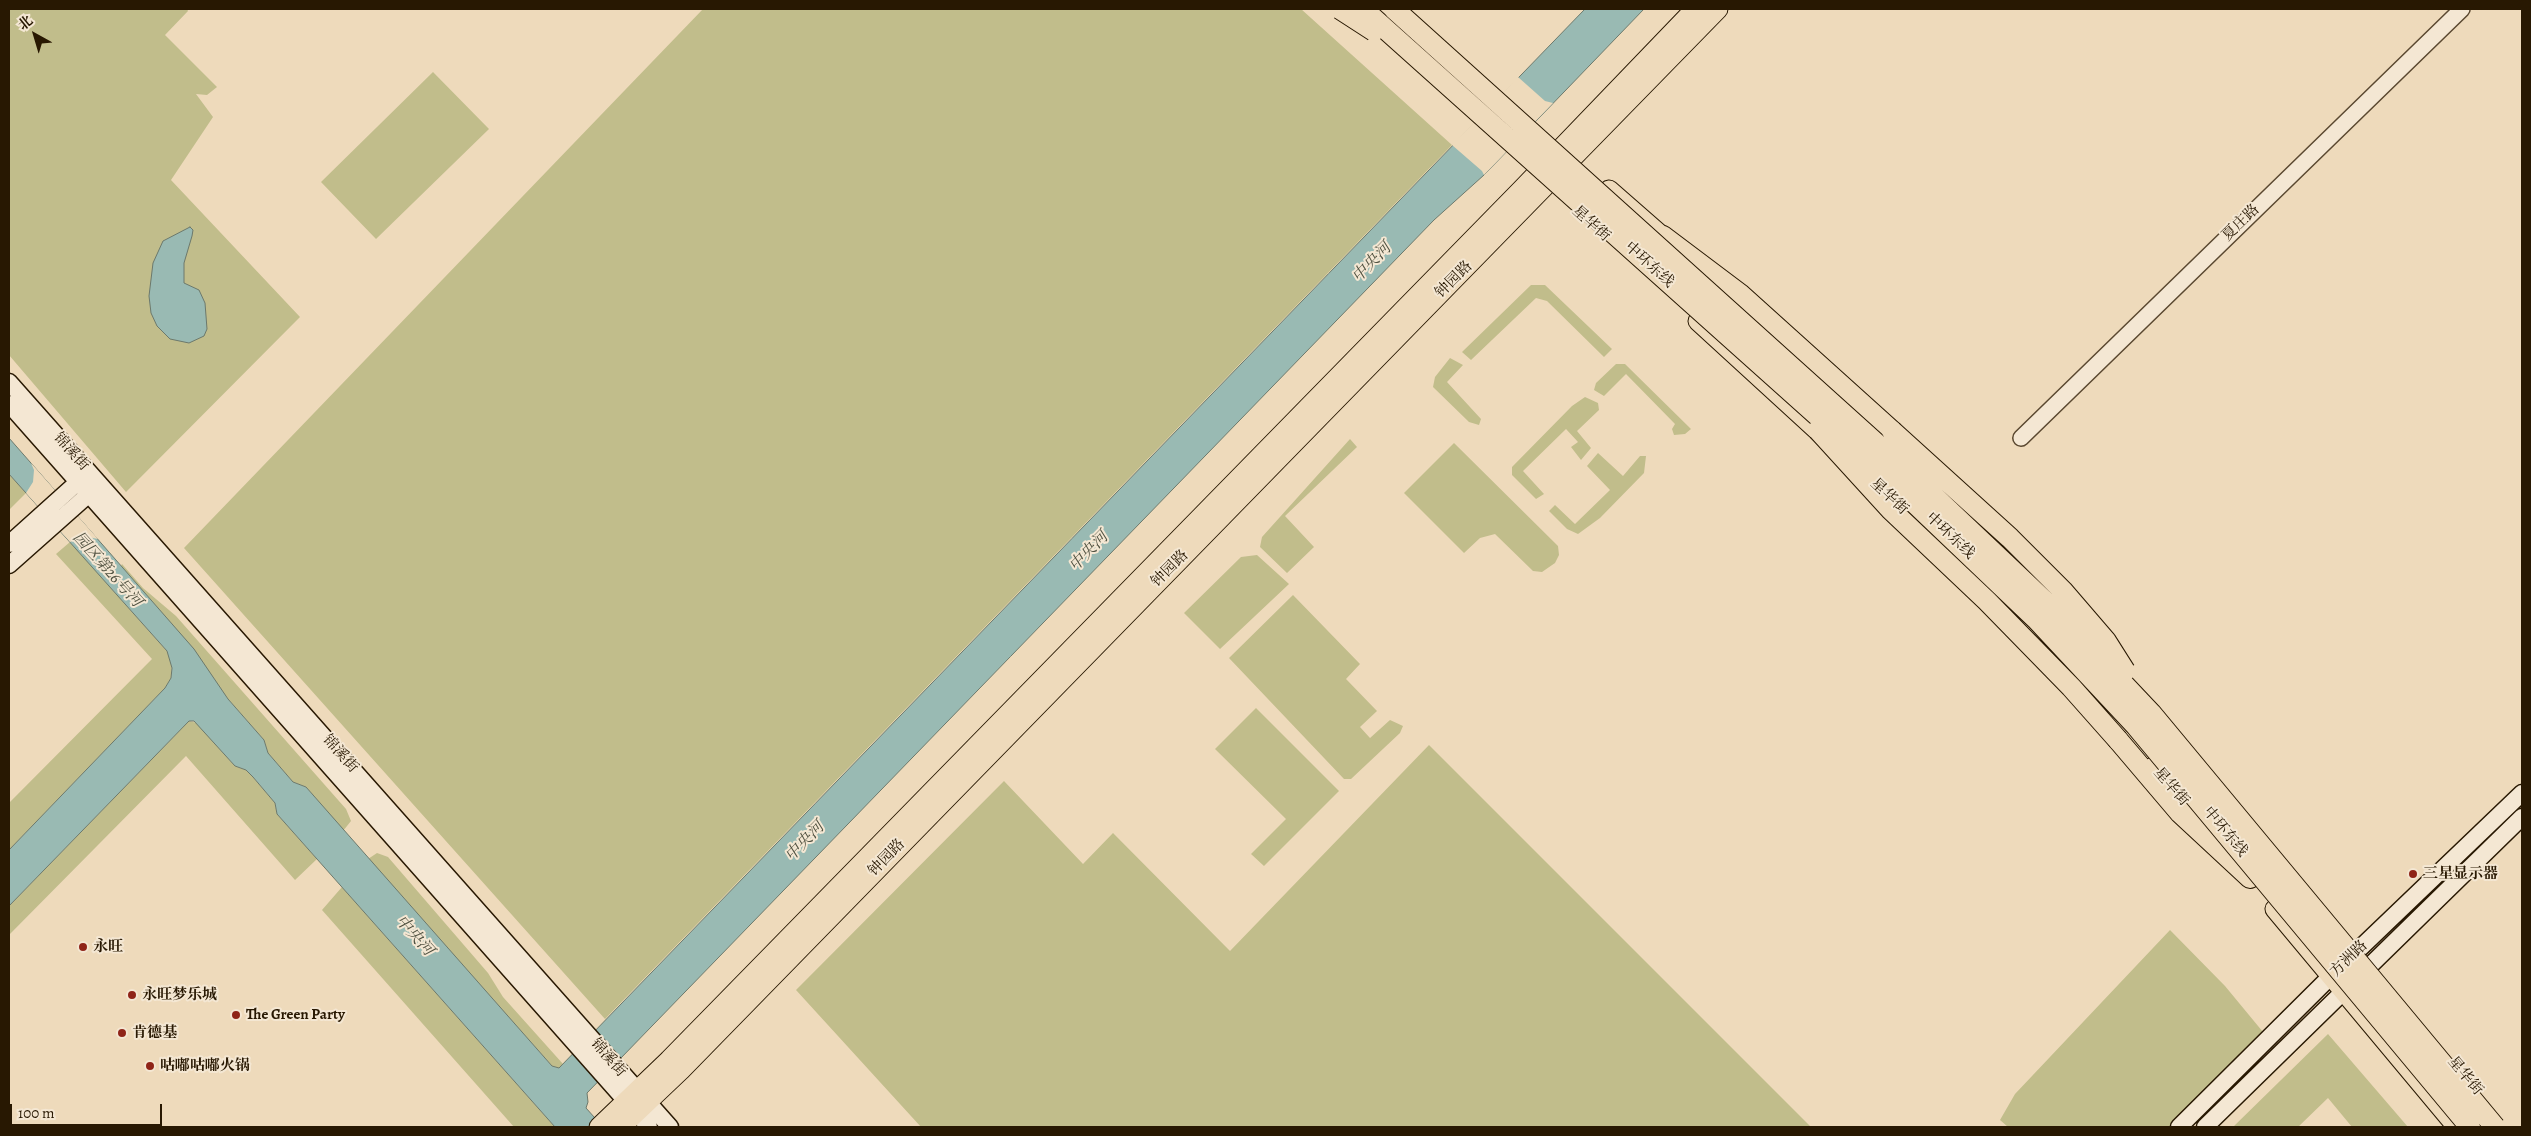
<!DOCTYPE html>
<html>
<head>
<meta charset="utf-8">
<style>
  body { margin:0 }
  #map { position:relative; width:2531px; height:1136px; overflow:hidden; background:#eedabb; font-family:Alegreya,"Noto Serif SC",serif }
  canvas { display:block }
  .frame { position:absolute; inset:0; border:10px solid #281802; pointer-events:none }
  .north { position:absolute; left:10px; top:10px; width:50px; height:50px; -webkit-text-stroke:4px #f4e7d3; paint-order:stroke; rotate:321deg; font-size:14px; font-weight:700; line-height:20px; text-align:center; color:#281802 }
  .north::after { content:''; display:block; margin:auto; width:18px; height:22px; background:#281802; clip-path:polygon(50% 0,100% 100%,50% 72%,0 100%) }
  .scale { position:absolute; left:10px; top:1104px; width:152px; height:22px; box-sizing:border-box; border:2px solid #281802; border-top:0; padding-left:6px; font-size:15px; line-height:18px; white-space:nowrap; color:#281802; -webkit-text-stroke:4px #f4e7d3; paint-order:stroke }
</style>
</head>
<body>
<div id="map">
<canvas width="2531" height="1136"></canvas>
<div class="frame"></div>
<div class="north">北</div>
<div class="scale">100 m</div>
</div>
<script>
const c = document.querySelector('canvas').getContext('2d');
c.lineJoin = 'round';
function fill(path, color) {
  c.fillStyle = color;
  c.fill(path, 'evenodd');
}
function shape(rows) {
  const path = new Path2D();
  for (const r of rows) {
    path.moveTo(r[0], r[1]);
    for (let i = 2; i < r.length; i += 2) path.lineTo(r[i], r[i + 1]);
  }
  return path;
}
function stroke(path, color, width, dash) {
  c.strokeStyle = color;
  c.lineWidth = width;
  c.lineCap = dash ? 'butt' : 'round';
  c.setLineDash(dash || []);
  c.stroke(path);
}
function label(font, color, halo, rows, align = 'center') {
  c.font = font + ' Alegreya,"Noto Serif SC",serif';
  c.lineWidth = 4;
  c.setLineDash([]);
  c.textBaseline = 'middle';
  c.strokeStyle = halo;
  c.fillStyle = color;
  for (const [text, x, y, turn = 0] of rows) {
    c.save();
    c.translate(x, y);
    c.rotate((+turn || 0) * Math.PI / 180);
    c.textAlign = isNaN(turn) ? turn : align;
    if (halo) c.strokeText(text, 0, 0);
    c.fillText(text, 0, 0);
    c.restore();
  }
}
const green = shape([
  [9,9,187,9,188,11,165,35,217,87,207,95,196,94,213,117,171,180,300,317,126,492,9,355],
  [703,9,1301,9,1452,145,605,1019,184,548],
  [433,72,489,129,376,239,321,182],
  [1531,285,1545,285,1612,349,1604,357,1547,301,1536,298,1471,360,1462,352],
  [1450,358,1463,365,1447,382,1481,419,1479,425,1469,422,1433,387,1435,377],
  [1616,364,1625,364,1691,429,1685,434,1674,435,1672,429,1675,424,1626,374,1604,396,1594,390,1596,383],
  [1585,397,1598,403,1599,410,1577,431,1591,448,1581,460,1571,447,1578,442,1566,429,1523,471,1544,494,1536,499,1512,475,1512,467,1572,406],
  [1350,439,1357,447,1285,516,1314,547,1287,573,1260,547,1262,537],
  [1454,443,1558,546,1559,555,1555,563,1542,572,1533,571,1495,534,1480,538,1464,553,1404,493],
  [1598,453,1623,476,1640,456,1646,456,1644,473,1600,518,1578,534,1567,529,1549,511,1555,505,1575,524,1610,490,1587,466],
  [9,474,26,493,9,510],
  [70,542,167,651,172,664,171,678,165,688,9,850,9,803,152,659,56,554],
  [1257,555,1289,584,1220,649,1184,613,1241,557],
  [122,564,143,588,176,616,346,809,351,821,343,831,306,787,293,782,268,753,264,740,228,699,121,566],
  [1293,595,1360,664,1346,679,1377,711,1360,727,1370,738,1390,720,1403,726,1400,733,1351,779,1344,779,1229,658],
  [1256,708,1339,791,1264,866,1251,854,1286,819,1215,749],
  [189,721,197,723,235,766,246,770,253,777,275,803,277,814,317,859,295,880,186,756,9,935,9,906],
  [1429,745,1811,1127,921,1127,796,990,1004,781,1083,864,1113,833,1230,951],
  [377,853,388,857,488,973,503,997,563,1064,559,1068,552,1066,368,859],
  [342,887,555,1127,514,1127,322,910],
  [2170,930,2225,986,2263,1032,2170,1127,2008,1127,2000,1120,2015,1094],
  [2328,1034,2408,1127,2352,1127,2328,1098,2298,1127,2233,1127]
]);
const water = shape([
  [1585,9,1644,9,1484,175,1434,220,587,1093,588,1102,586,1108,603,1127,555,1127,277,814,275,803,253,777,246,770,235,766,194,721,189,721,9,906,9,850,165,688,171,678,172,668,167,651,9,474,9,438,194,649,228,699,264,740,268,753,293,782,306,787,552,1066,559,1068,1585,9],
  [190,227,193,230,192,236,184,263,184,283,199,290,205,303,207,329,204,336,189,343,170,339,157,326,151,313,149,296,153,263,163,241,190,227]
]);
const pier = shape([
  [1518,77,1545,101,1553,103,1484,175,1482,171,1452,145],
  [31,463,98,539,83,536,70,542,26,493,33,482,34,470]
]);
const tertiary = shape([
  [2021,438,2462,9]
]);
const secondary = shape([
  [9,382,670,1127],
  [9,404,649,1127],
  [9,544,78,482,88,481],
  [9,565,89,494,94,484],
  [2179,1127,2331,976,2522,793],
  [2205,1127,2522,817]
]);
const primary = shape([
  [1609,190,1673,246],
  [1698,321,1829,441],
  [1983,529,2051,592],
  [2153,767,2206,827],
  [2275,909,2457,1127],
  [599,1127,669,1060,1522,189,1695,9],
  [621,1127,681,1070,1718,9]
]);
const trunk = shape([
  [1663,236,1740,294,1892,431],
  [2118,740,2180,813,2250,878]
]);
const trunkBridge = shape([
  [1340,9,1374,31],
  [1363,9,1905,494,2036,619,2136,726,2470,1127],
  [1394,9,1918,481,2050,606,2151,713,2495,1127],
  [1818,430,1891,510,1987,601,2071,687,2118,740],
  [1892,431,2010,538,2063,591,2106,641,2125,671]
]);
const markers = [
  [2413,874,5,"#8f2418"],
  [83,947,5,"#8f2418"],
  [132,995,5,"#8f2418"],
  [236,1015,5,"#8f2418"],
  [122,1033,5,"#8f2418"],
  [150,1066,5,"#8f2418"]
];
const streetNames = [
  ["夏庄路",2241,223,-44],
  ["星华街",1591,224,42],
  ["中环东线",1649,265,42],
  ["钟园路",1454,280,-45],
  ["锦溪街",71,452,48],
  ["星华街",1889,497,43],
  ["中环东线",1950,536,43],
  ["钟园路",1170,569,-45],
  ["锦溪街",340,754,48],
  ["星华街",2171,787,49],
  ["中环东线",2225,832,50],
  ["钟园路",887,858,-46],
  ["方洲路",2349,959,-44],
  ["锦溪街",608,1058,49],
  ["星华街",2465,1076,50]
];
const poiNames = [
  ["三星显示器",2423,874],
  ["永旺",93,947],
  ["永旺梦乐城",142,995],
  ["The Green Party",246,1015],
  ["肯德基",132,1033],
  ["咕嘟咕嘟火锅",160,1066]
];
const waterNames = [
  ["中央河",1372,263,-46],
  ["中央河",1089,552,-46],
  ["园区第26号河",107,570,48],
  ["中央河",805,842,-46],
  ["中央河",414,936,48]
];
fill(green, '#c1bd8b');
fill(water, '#99bab3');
stroke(water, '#6c796c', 1);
fill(pier, '#eedabb');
stroke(tertiary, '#5a4830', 18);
stroke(secondary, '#281802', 19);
stroke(primary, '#281802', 21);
stroke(trunk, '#281802', 22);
stroke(tertiary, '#f4e7d3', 15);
stroke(secondary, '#f4e7d3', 16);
stroke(primary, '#eedabb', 19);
stroke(trunk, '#eedabb', 20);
stroke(trunkBridge, '#281802', 22, []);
stroke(trunkBridge, '#eedabb', 20);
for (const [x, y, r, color] of markers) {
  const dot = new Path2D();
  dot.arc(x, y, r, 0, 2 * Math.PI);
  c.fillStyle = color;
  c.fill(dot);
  stroke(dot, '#f4e7d3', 2);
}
label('15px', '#281802', '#f4e7d3', streetNames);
label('bold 15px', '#281802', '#f4e7d3', poiNames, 'left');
label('italic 16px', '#505140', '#f4e7d3', waterNames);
</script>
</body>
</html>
